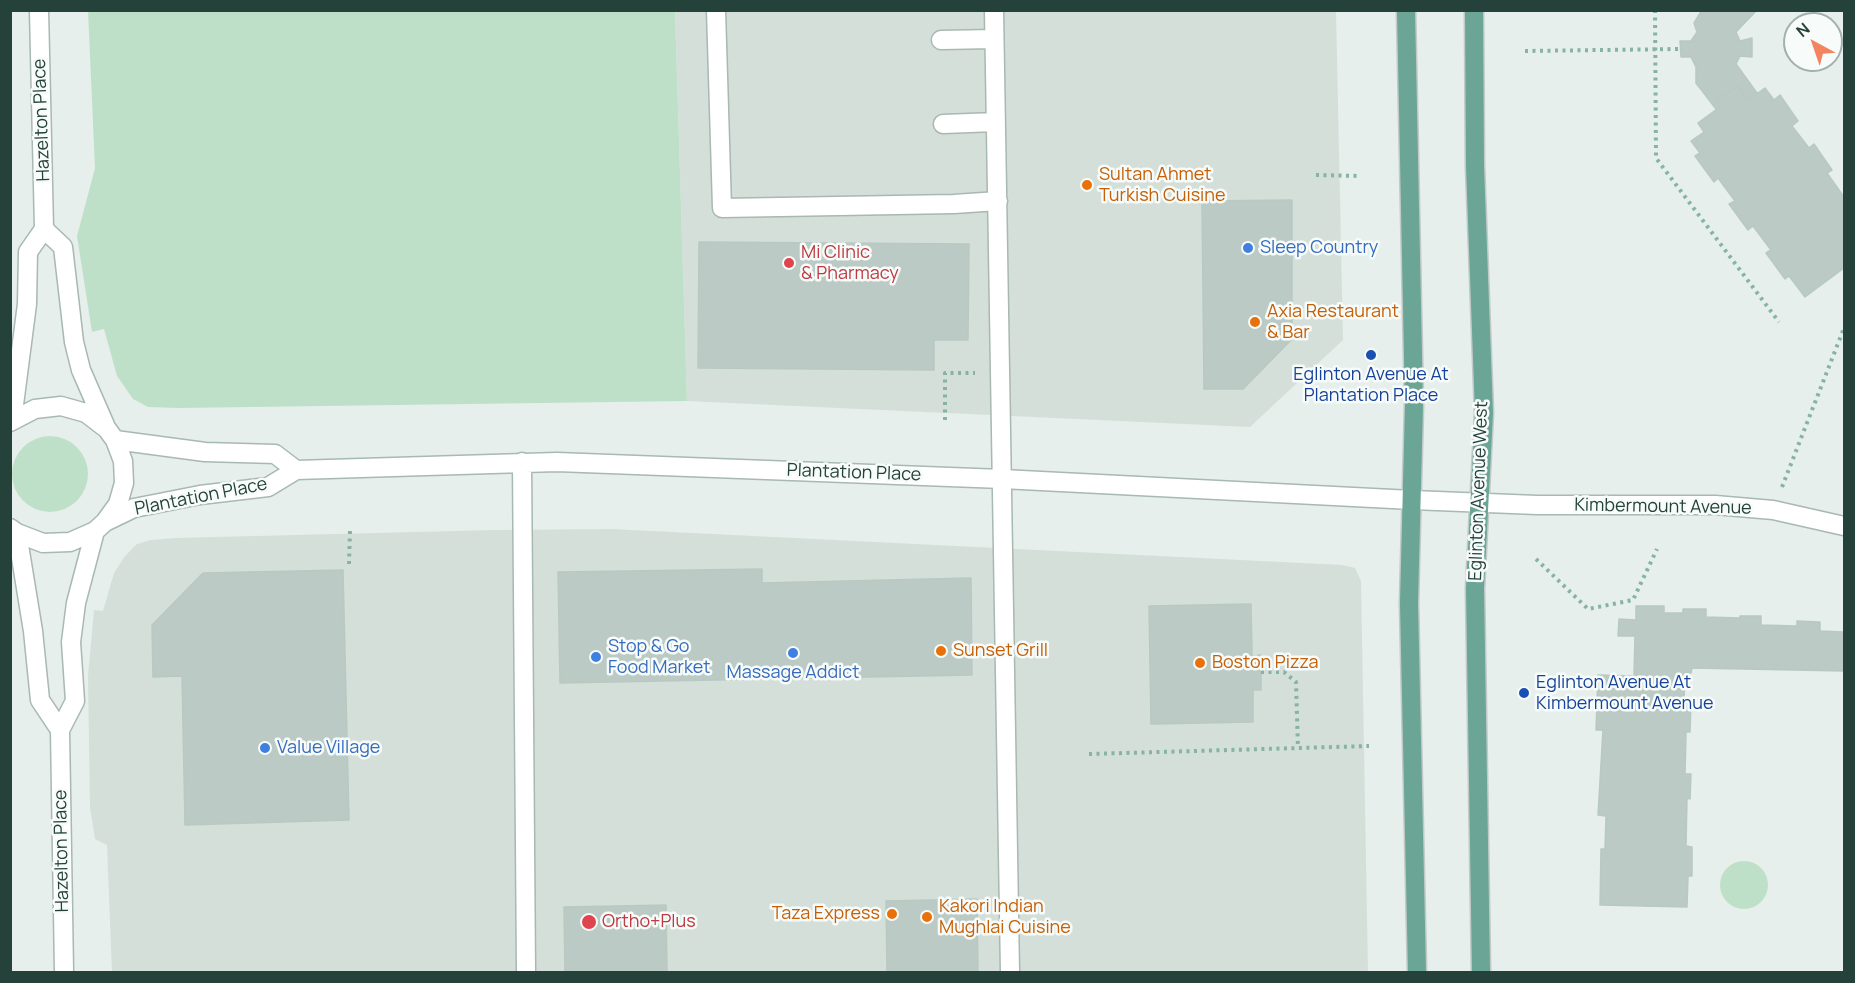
<!DOCTYPE html>
<html>
<head>
<meta charset="utf-8">
<style>
  body { margin:0 }
  #map { position:relative; width:1855px; height:983px; overflow:hidden; background:#e6efeb; font-family:Manrope,sans-serif }
  canvas { display:block }
  .frame { position:absolute; inset:0; border:12px solid #24423a; pointer-events:none }
  .north { position:absolute; left:1783px; top:12px; width:60px; height:60px; box-sizing:border-box; background:#f7fbf9; border:2px solid #a3b1ad; border-radius:50%; rotate:320deg; font-size:16px; font-weight:700; line-height:24px; text-align:center; color:#24423a }
  .north::after { content:''; display:block; margin:auto; width:21px; height:27px; background:#f4845f; clip-path:polygon(50% 0,100% 100%,50% 72%,0 100%) }
</style>
</head>
<body>
<div id="map">
<canvas width="1855" height="983"></canvas>
<div class="frame"></div>
<div class="north">N</div>
</div>
<script>
const c = document.querySelector('canvas').getContext('2d');
c.lineJoin = 'round';
function fill(path, color) {
  c.fillStyle = color;
  c.fill(path, 'evenodd');
}
function shape(rows) {
  const path = new Path2D();
  for (const r of rows) {
    if (r.length === 3) {
      path.moveTo(r[0] + r[2], r[1]);
      path.arc(r[0], r[1], r[2], 0, 2 * Math.PI);
      continue;
    }
    path.moveTo(r[0], r[1]);
    for (let i = 2; i < r.length; i += 2) path.lineTo(r[i], r[i + 1]);
  }
  return path;
}
function stroke(path, color, width, dash) {
  c.strokeStyle = color;
  c.lineWidth = width;
  c.lineCap = dash ? 'butt' : 'round';
  c.setLineDash(dash || []);
  c.stroke(path);
}
function label(font, color, halo, rows, align = 'center') {
  c.font = font + ' Manrope,sans-serif';
  c.lineWidth = 5;
  c.setLineDash([]);
  c.textBaseline = 'middle';
  c.strokeStyle = halo;
  c.fillStyle = color;
  for (const [text, x, y, turn = 0] of rows) {
    c.save();
    c.translate(x, y);
    c.rotate((+turn || 0) * Math.PI / 180);
    c.textAlign = isNaN(turn) ? turn : align;
    if (halo) c.strokeText(text, 0, 0);
    c.fillText(text, 0, 0);
    c.restore();
  }
}
const built = shape([
  [675,11,1336,11,1343,340,1250,427,687,401],
  [611,529,1342,565,1355,568,1361,581,1368,972,112,972,107,845,95,839,90,808,88,676,94,610,103,611,114,573,125,556,137,544,151,540,175,538,496,530]
]);
const green = shape([
  [88,11,675,11,687,401,179,408,148,407,133,399,117,376,104,329,92,332,77,236,95,168],
  [50,474,38],
  [1744,885,24]
]);
const building = shape([
  [1702,10,1757,10,1736,32,1740,41,1752,38,1752,57,1740,56,1736,64,1757,93,1748,100,1738,86,1717,100,1721,106,1716,109,1696,83,1696,67,1691,57,1681,57,1680,41,1691,41,1697,32,1694,23,1702,10],
  [1738,86,1748,100,1765,88,1774,100,1780,95,1798,121,1792,126,1809,148,1814,144,1832,170,1827,173,1844,197,1844,268,1805,297,1789,276,1785,279,1766,253,1771,250,1753,226,1748,230,1729,204,1735,201,1718,178,1714,182,1695,156,1700,153,1691,141,1704,132,1698,123,1721,106,1717,100,1738,86],
  [1292,200,1292,339,1243,389,1204,389,1202,201,1292,200],
  [699,242,969,244,968,340,934,340,934,370,698,368,699,242],
  [762,569,762,583,971,578,972,675,560,683,558,572,762,569],
  [343,570,349,820,185,825,182,676,153,677,152,625,203,573,343,570],
  [1251,604,1252,656,1261,655,1261,690,1253,690,1253,722,1151,724,1149,606,1251,604],
  [1636,606,1664,606,1664,613,1683,613,1683,609,1706,609,1706,617,1740,618,1740,616,1761,616,1761,625,1797,626,1797,621,1820,622,1820,631,1844,632,1844,671,1692,668,1691,673,1685,673,1684,701,1691,701,1690,732,1686,732,1685,774,1691,774,1690,799,1687,798,1686,846,1692,847,1692,876,1688,876,1687,907,1600,905,1601,849,1605,849,1606,816,1598,815,1603,730,1596,730,1598,675,1634,676,1635,636,1618,636,1619,619,1636,620,1636,606],
  [977,899,978,972,887,972,886,901,977,899],
  [666,905,667,972,565,972,564,907,666,905]
]);
const path = shape([
  [1655,10,1656,158,1779,322],
  [1525,51,1679,49],
  [1316,175,1359,176],
  [945,420,945,373,975,373],
  [1782,487,1844,328],
  [1536,559,1588,609,1633,600,1657,549],
  [349,564,350,530],
  [1261,672,1284,672,1296,682,1298,748],
  [1089,754,1369,746]
]);
const minor = shape([
  [716,10,722,208,954,204,998,201],
  [994,10,1010,972],
  [941,40,994,39],
  [943,124,996,122],
  [44,229,63,247,74,342,81,370,105,425],
  [12,420,27,304,28,252,44,229,39,10],
  [10,422,35,409,61,406,86,413,107,429,115,440,123,461,124,483,118,504,105,522,95,531,70,542,43,543,17,533,10,528],
  [115,440,205,452,275,454,296,470],
  [522,462,526,972],
  [105,522,134,508,200,495,268,487,296,470,557,462,1002,479,1412,500,1537,505,1715,505,1773,510,1844,526],
  [17,533,33,631,40,700,60,730],
  [64,972,60,730,75,701,71,642,76,603,95,531]
]);
const major = shape([
  [1406,10,1414,405,1409,603,1417,972],
  [1474,10,1475,166,1484,413,1475,588,1481,972]
]);
const markers = [
  [1087,185,6,"#e8710a"],
  [1248,248,6,"#3f7fe0"],
  [789,263,6,"#e0444e"],
  [1255,322,6,"#e8710a"],
  [1371,355,6,"#1a4fb4"],
  [941,651,6,"#e8710a"],
  [793,653,6,"#3f7fe0"],
  [596,657,6,"#3f7fe0"],
  [1200,663,6,"#e8710a"],
  [1524,693,6,"#1a4fb4"],
  [265,748,6,"#3f7fe0"],
  [892,914,6,"#e8710a"],
  [927,917,6,"#e8710a"],
  [589,922,8,"#e0444e"]
];
const streetNames = [
  ["Hazelton Place",42,120,-92],
  ["Plantation Place",854,473,2],
  ["Eglinton Avenue West",1479,491,-88],
  ["Plantation Place",201,497,-11],
  ["Kimbermount Avenue",1663,507,1],
  ["Hazelton Place",62,851,-91]
];
const foodNames = [
  ["Sultan Ahmet",1099,175],
  ["Turkish Cuisine",1099,196],
  ["Axia Restaurant",1267,312],
  ["& Bar",1267,333],
  ["Sunset Grill",953,651],
  ["Boston Pizza",1212,663],
  ["Kakori Indian",939,907],
  ["Mughlai Cuisine",939,928],
  ["Taza Express",880,914,"right"]
];
const shopNames = [
  ["Sleep Country",1260,248],
  ["Stop & Go",608,647],
  ["Food Market",608,668],
  ["Massage Addict",793,673,"center"],
  ["Value Village",277,748]
];
const healthNames = [
  ["Mi Clinic",801,253],
  ["& Pharmacy",801,274],
  ["Ortho+Plus",602,922]
];
const transitNames = [
  ["Eglinton Avenue At",1371,375],
  ["Plantation Place",1371,396],
  ["Eglinton Avenue At",1536,683,"left"],
  ["Kimbermount Avenue",1536,704,"left"]
];
fill(built, '#d4dfda');
fill(green, '#bfe0c8');
fill(building, '#bbcac4');
stroke(building, '#b8c9c2', 1.5);
stroke(minor, '#a8b8b2', 21);
stroke(major, '#c2cac8', 21);
stroke(path, '#86b3a5', 4, [3, 4.5]);
stroke(minor, '#fff', 18);
stroke(major, '#6aa596', 18);
for (const [x, y, r, color] of markers) {
  const dot = new Path2D();
  dot.arc(x, y, r, 0, 2 * Math.PI);
  c.fillStyle = color;
  c.fill(dot);
  stroke(dot, '#f7fbf9', 2);
}
label('18px', '#24423a', '#f7fbf9', streetNames);
label('18px', '#c56008', '#f7fbf9', foodNames, 'left');
label('18px', '#366cbe', '#f7fbf9', shopNames, 'left');
label('18px', '#be3a42', '#f7fbf9', healthNames, 'left');
label('18px', '#164399', '#f7fbf9', transitNames);
</script>
</body>
</html>
